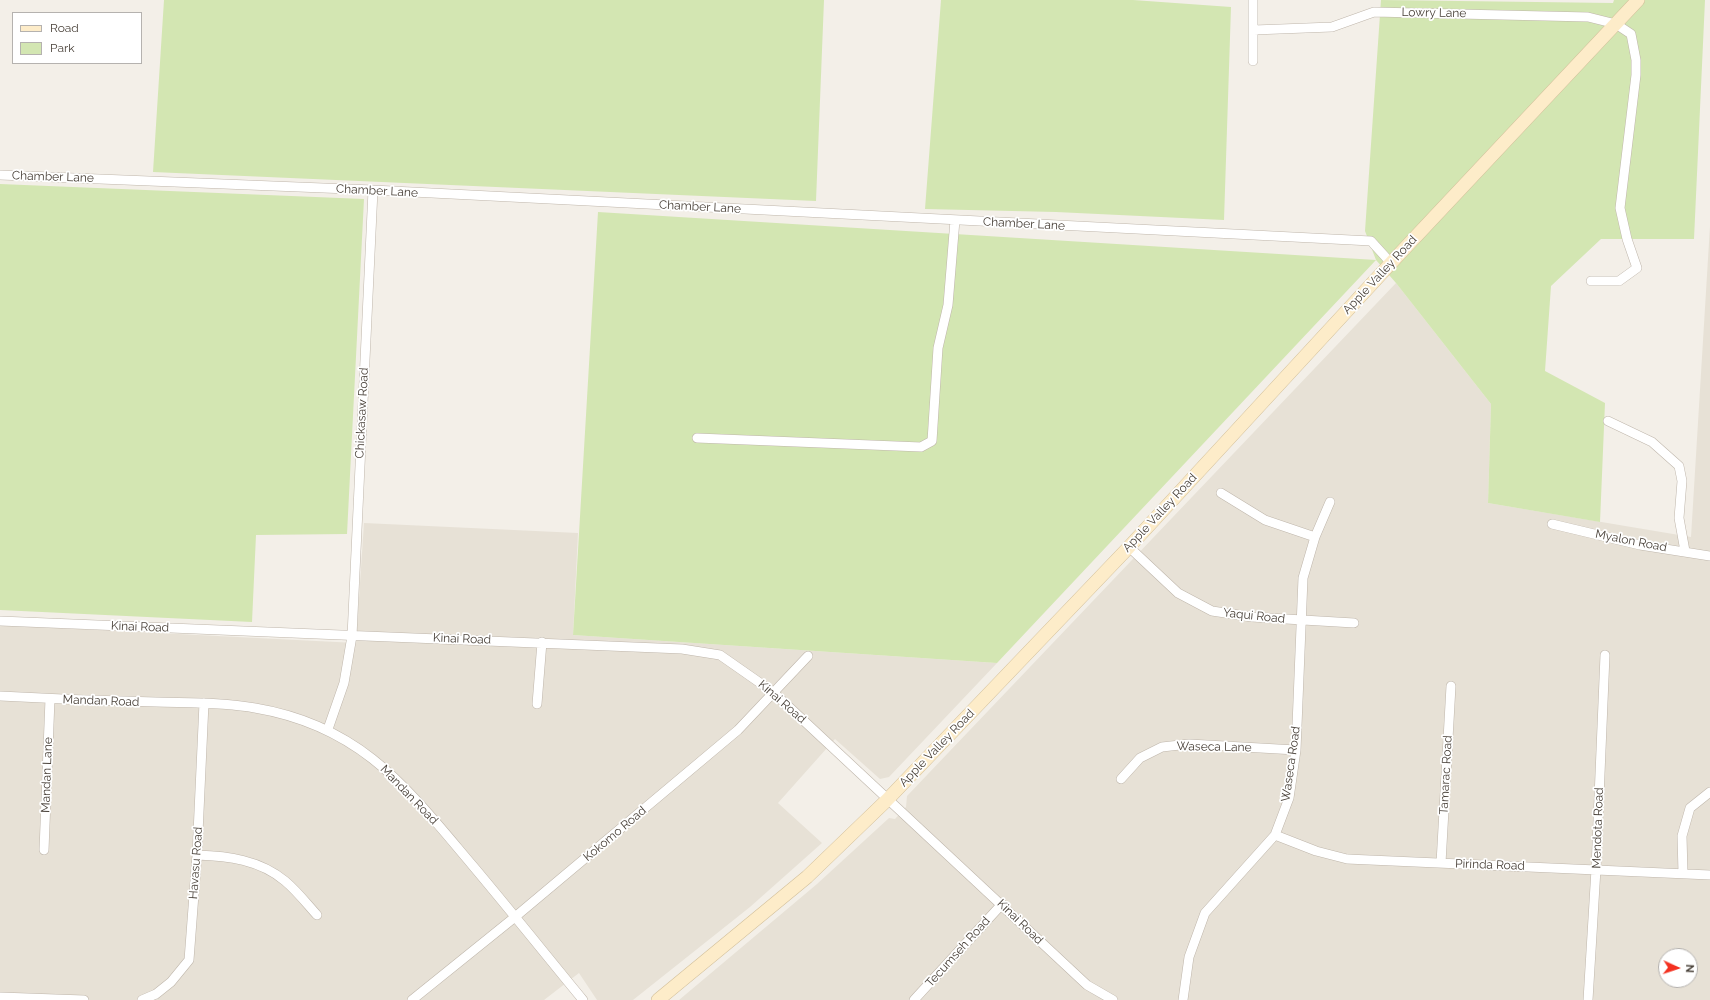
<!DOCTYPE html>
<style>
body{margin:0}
#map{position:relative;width:1710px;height:1000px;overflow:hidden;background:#f3efe8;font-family:Raleway,sans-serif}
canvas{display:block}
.legend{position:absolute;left:12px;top:12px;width:130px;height:52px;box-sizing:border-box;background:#fff;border:1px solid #b5b2af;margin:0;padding:5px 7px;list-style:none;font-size:12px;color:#473f37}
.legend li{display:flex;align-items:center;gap:8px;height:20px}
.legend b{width:20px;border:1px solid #b5b2af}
.north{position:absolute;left:1658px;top:948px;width:40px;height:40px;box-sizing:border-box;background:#fff;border:1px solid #b5b2af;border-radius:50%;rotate:93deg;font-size:11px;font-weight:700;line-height:16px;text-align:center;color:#473f37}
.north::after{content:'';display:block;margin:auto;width:14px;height:18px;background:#f3301f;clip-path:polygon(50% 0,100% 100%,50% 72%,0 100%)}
</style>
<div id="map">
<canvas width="1710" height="1000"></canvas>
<ul class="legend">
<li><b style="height:5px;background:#fdecc9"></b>Road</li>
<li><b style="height:11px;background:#d3e6b2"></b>Park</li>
</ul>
<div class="north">N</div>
</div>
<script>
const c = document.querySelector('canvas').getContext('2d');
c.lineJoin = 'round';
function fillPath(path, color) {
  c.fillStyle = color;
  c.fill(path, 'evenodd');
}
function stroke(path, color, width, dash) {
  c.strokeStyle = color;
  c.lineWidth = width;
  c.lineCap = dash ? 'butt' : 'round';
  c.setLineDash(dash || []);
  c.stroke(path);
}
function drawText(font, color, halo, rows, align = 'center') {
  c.font = font + ' Raleway,sans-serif';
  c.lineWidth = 3.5;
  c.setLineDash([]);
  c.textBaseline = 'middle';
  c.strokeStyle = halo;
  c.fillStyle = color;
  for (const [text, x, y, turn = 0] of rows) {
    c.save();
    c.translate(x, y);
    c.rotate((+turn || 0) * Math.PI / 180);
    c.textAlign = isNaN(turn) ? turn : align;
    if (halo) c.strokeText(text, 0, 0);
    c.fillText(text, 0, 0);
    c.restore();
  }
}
const residential = new Path2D(`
 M 1710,226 L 1710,1000 L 679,1000 L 817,884 L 889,818 L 895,819 L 906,807 L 907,796 L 1396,283 L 1491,404 L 1488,503 L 1691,537 ZM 1666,956 L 1690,956 L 1690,980 L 1666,980 Z
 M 364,523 L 578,533 L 573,635 L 997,663 L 889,777 L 880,779 L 835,739 L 778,803 L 822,843 L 750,907 L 633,1000 L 597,1000 L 579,973 L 544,1000 L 0,1000 L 0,625 L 356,643 Z`);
const green = new Path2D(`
 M 164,0 L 824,0 L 816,201 L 153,172 Z
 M 941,0 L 1133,0 L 1231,7 L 1224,220 L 1056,212 L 925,209 Z
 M 1381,0 L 1613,3 L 1614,0 L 1705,0 L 1694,239 L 1601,239 L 1551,286 L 1545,371 L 1605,403 L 1600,522 L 1488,503 L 1491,404 L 1396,283 L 1376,260 L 997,663 L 573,635 L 598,212 L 1376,260 L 1365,231 Z
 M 0,184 L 364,199 L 347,534 L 256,535 L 252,622 L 0,610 Z`);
const street = new Path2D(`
 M 1253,0 L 1253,61
 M 1254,30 L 1332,27 L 1374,12 L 1588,17 L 1616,24 L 1631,34 L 1636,60 L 1636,75 L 1620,208 L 1627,239 L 1637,268 L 1619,281 L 1591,281
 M 0,175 L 373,190 L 1371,241 L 1391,263
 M 1608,421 L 1652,442 L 1679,466 L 1682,481 L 1679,518 L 1685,551
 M 697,438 L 921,447 L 932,441 L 938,348 L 948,305 L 955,220
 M 1221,493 L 1265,520 L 1315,537
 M 1552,524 L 1640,545 L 1710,556
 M 1129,547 L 1178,593 L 1212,611 L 1252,617 L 1354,623
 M 0,621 L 682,649 L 720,655 L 773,692 L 1087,985 L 1113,1000
 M 0,696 C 52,699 104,701 156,702 C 188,703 223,702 255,708 C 362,726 407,788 473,866 C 510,910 546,955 583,1000
 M 537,704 L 542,642
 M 328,729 L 344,683 L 352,636 L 373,190
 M 1121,779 L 1140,758 L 1162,747 L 1189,744 L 1296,750
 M 1275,835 L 1316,851 L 1347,859 L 1710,875
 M 44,850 L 50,699
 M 197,855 C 228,856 260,860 285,881 C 297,891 307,904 317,915
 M 1441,863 L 1451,686
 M 1683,873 L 1682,836 L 1690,808 L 1710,792
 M 0,997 L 84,1000
 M 142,1000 L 156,994 L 171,982 L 189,960 L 197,855 L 204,703
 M 412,1000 L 515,917 L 738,730 L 808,656
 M 914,1000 L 1002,904
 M 1183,1000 L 1189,957 L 1205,913 L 1275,835 L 1289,798 L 1296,750 L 1303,578 L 1315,537 L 1330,502
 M 1588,1000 L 1596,869 L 1605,655`);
const secondary = new Path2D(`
 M 658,1000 L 807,877 L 887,800 L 1129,547 L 1391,263 L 1638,0`);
const streetNames = [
 ["Lowry Lane",1434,13,1],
 ["Chamber Lane",53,177,2],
 ["Chamber Lane",377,191,3],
 ["Chamber Lane",700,207,3],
 ["Chamber Lane",1024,224,3],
 ["Apple Valley Road",1380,275,-47],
 ["Chickasaw Road",362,413,-87],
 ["Apple Valley Road",1160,513,-47],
 ["Myalon Road",1631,541,11],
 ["Yaqui Road",1254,616,6],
 ["Kinai Road",140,627,2],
 ["Kinai Road",462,639,2],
 ["Mandan Road",101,701,2],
 ["Kinai Road",782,702,41],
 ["Waseca Lane",1214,747,1],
 ["Apple Valley Road",937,748,-46],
 ["Waseca Road",1291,764,-82],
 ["Mandan Lane",47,775,-88],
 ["Tamarac Road",1446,775,-87],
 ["Mandan Road",409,795,46],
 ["Mendota Road",1598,828,-88],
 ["Kokomo Road",615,834,-40],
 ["Havasu Road",196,863,-86],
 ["Pirinda Road",1490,865,2],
 ["Kinai Road",1020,922,44],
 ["Tecumseh Road",958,952,-48]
];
fillPath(residential, '#e7e1d6');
fillPath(green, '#d3e6b2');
stroke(street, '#bfb6ab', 10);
stroke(secondary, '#d2bf99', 14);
stroke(street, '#fff', 9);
stroke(secondary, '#fdecc9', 13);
drawText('12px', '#473f37', '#fff', streetNames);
</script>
